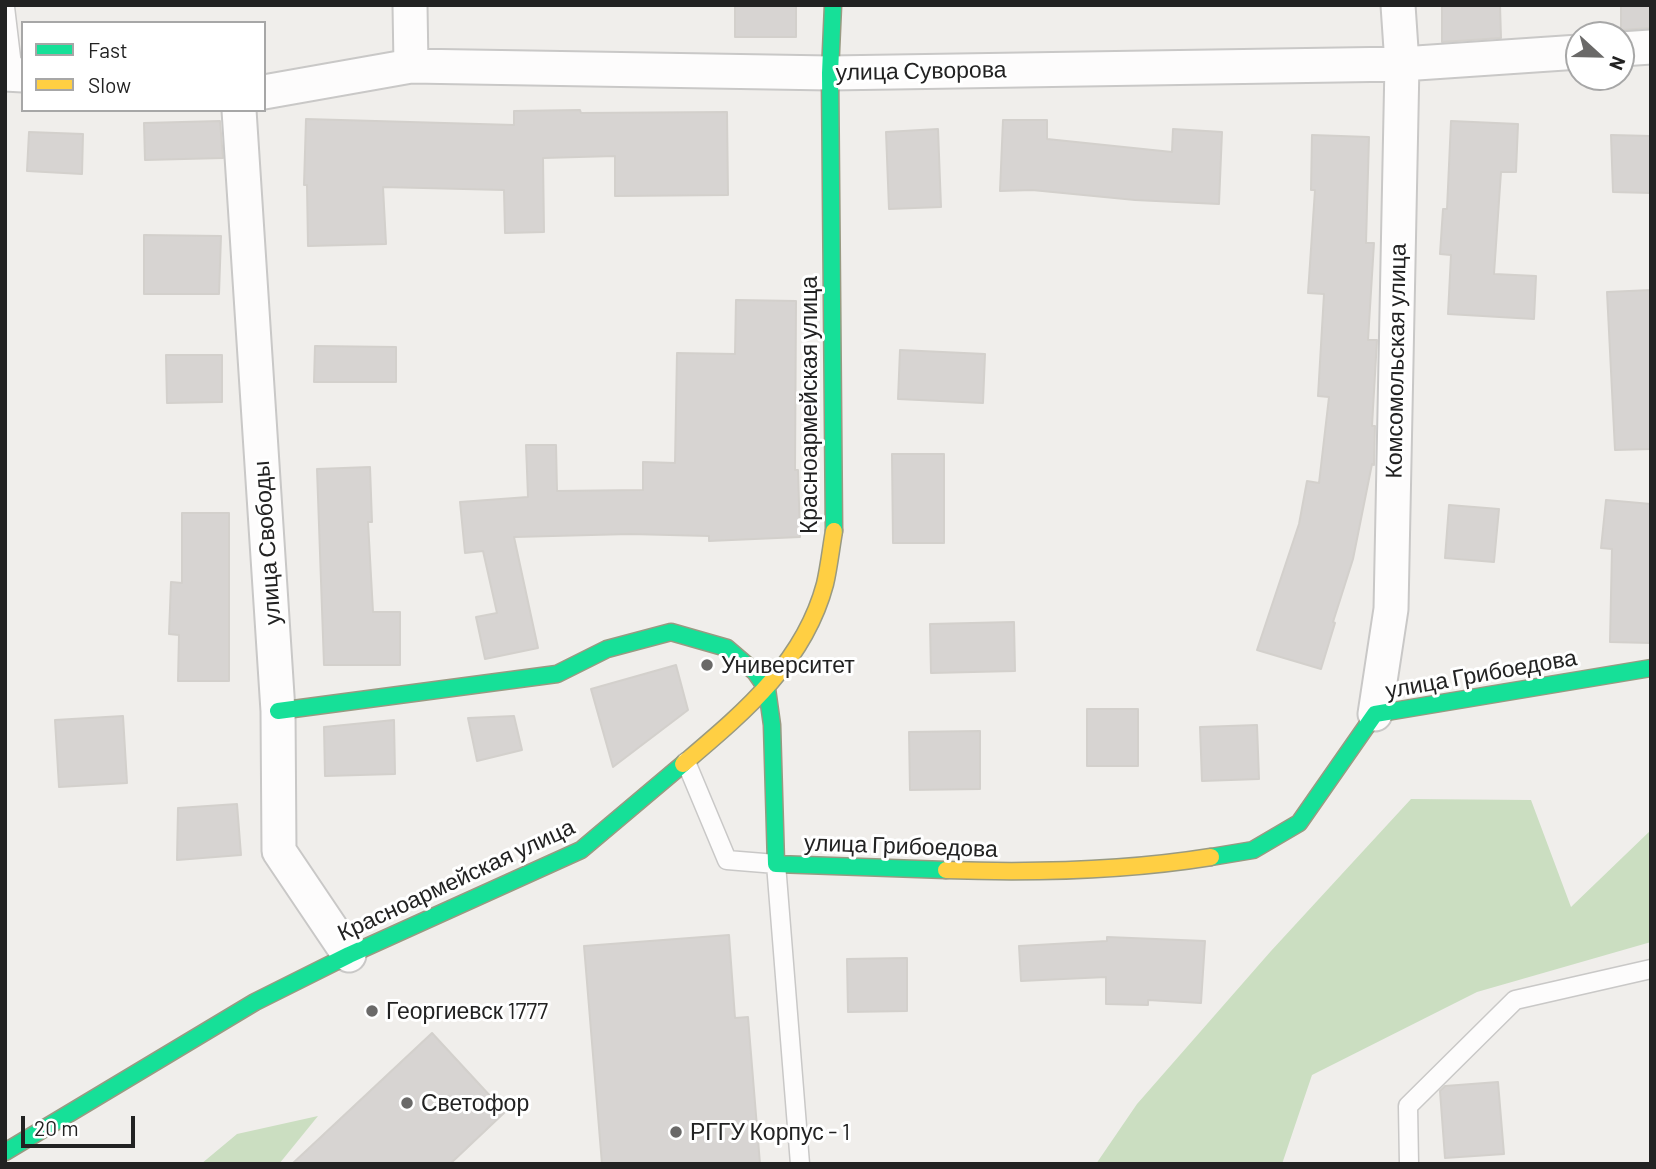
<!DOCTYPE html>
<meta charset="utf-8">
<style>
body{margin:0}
#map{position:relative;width:1656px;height:1169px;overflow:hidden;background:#f0eeeb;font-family:Barlow,sans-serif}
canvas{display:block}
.frame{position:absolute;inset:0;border:7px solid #222;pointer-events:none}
.legend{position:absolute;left:21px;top:21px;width:245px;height:91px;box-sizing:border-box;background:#fff;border:2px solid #a7a7a7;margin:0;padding:9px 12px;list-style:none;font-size:21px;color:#222}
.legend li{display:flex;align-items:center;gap:14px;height:35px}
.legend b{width:35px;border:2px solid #a7a7a7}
.north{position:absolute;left:1565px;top:21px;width:70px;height:70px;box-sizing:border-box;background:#fff;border:2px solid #a7a7a7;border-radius:50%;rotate:112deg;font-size:19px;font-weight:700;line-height:28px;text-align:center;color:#222}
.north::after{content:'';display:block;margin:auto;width:24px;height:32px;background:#6a6968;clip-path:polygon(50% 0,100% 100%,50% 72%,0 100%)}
.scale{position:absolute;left:21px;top:1116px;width:114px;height:32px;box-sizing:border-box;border:4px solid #222;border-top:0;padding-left:9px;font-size:21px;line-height:24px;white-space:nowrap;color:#222;-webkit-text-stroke:5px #fff;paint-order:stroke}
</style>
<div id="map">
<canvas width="1656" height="1169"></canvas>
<div class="frame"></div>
<ul class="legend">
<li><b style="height:9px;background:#16e098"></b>Fast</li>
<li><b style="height:9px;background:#ffcf43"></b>Slow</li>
</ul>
<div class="north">N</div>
<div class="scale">20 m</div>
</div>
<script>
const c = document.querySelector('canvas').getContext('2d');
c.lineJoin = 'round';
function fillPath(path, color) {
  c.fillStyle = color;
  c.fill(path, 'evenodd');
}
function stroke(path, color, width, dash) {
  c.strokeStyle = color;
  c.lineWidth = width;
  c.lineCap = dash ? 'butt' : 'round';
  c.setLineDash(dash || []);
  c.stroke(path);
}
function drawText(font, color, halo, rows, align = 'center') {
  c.font = font + ' Barlow,sans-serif';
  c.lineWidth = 6;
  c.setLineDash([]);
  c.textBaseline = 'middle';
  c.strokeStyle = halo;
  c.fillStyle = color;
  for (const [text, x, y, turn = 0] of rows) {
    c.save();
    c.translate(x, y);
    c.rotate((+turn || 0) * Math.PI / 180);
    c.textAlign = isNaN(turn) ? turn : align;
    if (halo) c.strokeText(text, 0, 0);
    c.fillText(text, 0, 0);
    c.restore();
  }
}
const forest = new Path2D(`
 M 1411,799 L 1531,800 L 1571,907 L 1651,830 L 1651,942 L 1477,992 L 1312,1075 L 1282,1164 L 1096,1164 L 1137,1104 L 1271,951 Z
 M 318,1116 L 279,1164 L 201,1164 L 237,1134 Z`);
const building = new Path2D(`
 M 735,5 L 796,5 L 796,37 L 735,37 Z
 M 1442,5 L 1500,5 L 1501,38 L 1442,42 Z
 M 1621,5 L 1651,5 L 1651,28 L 1621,30 Z
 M 580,110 L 581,113 L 727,112 L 728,195 L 615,196 L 615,156 L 543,158 L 544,232 L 505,233 L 504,190 L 383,187 L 386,244 L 308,246 L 307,185 L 304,185 L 306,119 L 514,125 L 514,111 Z
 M 1003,120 L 1047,120 L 1047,139 L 1172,152 L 1173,129 L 1222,132 L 1219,204 L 1135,200 L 1032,190 L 1000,191 Z
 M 220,121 L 223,158 L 145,160 L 144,123 Z
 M 1451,121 L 1518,124 L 1516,172 L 1501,172 L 1494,274 L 1536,276 L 1534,319 L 1448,314 L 1451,255 L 1440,254 L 1443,209 L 1447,209 Z
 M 938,129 L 941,207 L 889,209 L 886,132 Z
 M 29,132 L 83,134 L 82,174 L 27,171 Z
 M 1312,135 L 1369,137 L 1366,243 L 1374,243 L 1368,340 L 1377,340 L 1372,426 L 1375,426 L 1374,465 L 1372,464 L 1353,559 L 1333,622 L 1335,623 L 1321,669 L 1257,650 L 1299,524 L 1307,481 L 1319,483 L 1329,397 L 1318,396 L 1324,294 L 1308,293 L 1315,190 L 1311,190 Z
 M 1611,135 L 1651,136 L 1651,193 L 1613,192 Z
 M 144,235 L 221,236 L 219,294 L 144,294 Z
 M 1651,290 L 1651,449 L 1615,450 L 1607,292 Z
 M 736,300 L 796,301 L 795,470 L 798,470 L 800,537 L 709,541 L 709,536 L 630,534 L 514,537 L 538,648 L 485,659 L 476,617 L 497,613 L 483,551 L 465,553 L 460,502 L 528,497 L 526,445 L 556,445 L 557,491 L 643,490 L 643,462 L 675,463 L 677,353 L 735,354 Z
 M 315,346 L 396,347 L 396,382 L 314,382 Z
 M 900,350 L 985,354 L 983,403 L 898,399 Z
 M 166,355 L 222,355 L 222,402 L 167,403 Z
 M 892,454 L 944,454 L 944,543 L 893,543 Z
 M 370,467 L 372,522 L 368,522 L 373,612 L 400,612 L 400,665 L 324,665 L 317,469 Z
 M 1606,500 L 1651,504 L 1651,643 L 1610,642 L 1612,549 L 1601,548 Z
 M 1449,505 L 1499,509 L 1494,562 L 1445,558 Z
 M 182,513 L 229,513 L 229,681 L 178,681 L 179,635 L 169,634 L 171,582 L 182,583 Z
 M 1014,622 L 1015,671 L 931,673 L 930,624 Z
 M 676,665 L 688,710 L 613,767 L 591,689 Z
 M 1087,709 L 1138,709 L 1138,766 L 1087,766 Z
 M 123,716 L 127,783 L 59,787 L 55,720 Z
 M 514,716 L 522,750 L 477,761 L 468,718 Z
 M 394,720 L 395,774 L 325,776 L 324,727 Z
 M 1257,725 L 1259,779 L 1202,781 L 1200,727 Z
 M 980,731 L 980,789 L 910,790 L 909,732 Z
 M 237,804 L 241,855 L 177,860 L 178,808 Z
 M 729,935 L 735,1018 L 748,1017 L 760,1164 L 602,1164 L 584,946 Z
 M 1107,937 L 1205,941 L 1201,1003 L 1148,1000 L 1148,1005 L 1106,1004 L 1106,977 L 1021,981 L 1019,946 L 1107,941 Z
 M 907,958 L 907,1011 L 848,1012 L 847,959 Z
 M 432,1033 L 505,1112 L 450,1164 L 292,1164 Z
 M 1498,1082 L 1504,1154 L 1445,1158 L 1440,1091 L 1445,1086 Z`);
const lane = new Path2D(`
 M 5,7 L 13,74
 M 686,762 L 727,860 L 776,864 L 800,1164
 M 1409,1164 L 1408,1106 L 1515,1000 L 1651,969`);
const street = new Path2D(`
 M 410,5 L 411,66
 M 1621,49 L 1651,47
 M 5,74 L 23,75
 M 264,92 L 411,66 L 830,73 L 1402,64 L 1579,52
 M 239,110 L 278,711 L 279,851 L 349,955
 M 1375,714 L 1391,609 L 1402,64 L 1398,5`);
const fast = new Path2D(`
 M 833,5 L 830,73 L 834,531
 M 278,711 L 557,674 L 607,649 L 671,632 L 727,648 L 755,672 L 767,689 L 772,725 L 776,864 L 946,870
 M 1211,857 L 1253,850 L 1299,823 L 1375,714 L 1651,668
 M 5,1152 L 255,1002 L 349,955 L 581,850 L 683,764`);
const slow = new Path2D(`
 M 683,764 C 743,713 804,663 825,584 C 829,567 831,548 834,531
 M 946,870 C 1034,873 1124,871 1211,857`);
const markers = [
 [707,665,7,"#6a6968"],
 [372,1011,7,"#6a6968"],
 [407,1103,7,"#6a6968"],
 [676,1132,7,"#6a6968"]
];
const streetNames = [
 ["улица Суворова",921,71,-1],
 ["Комсомольская улица",1396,361,-89],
 ["Красноармейская улица",809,405,-90],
 ["улица Свободы",267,543,-94],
 ["улица Грибоедова",1481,674,-10],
 ["улица Грибоедова",901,846,2],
 ["Красноармейская улица",456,880,-25]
];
const poiNames = [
 ["Университет",721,665],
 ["Георгиевск 1777",386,1011],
 ["Светофор",421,1103],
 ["РГГУ Корпус - 1",690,1132]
];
fillPath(forest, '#cbdec1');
fillPath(building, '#d7d4d2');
stroke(building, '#d3d0cc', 2);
stroke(lane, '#c9c8c7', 21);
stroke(street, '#c9c8c7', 37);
stroke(fast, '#999a82', 19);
stroke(slow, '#999a82', 19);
stroke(lane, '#fdfcfc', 18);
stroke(street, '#fdfcfc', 33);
stroke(fast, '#16e098', 16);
stroke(slow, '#ffcf43', 16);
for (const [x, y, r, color] of markers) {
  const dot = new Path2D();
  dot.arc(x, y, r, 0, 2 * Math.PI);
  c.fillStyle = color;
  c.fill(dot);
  stroke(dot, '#fff', 2.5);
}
drawText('23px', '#222', '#fff', streetNames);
drawText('23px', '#222', '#fff', poiNames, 'left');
</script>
